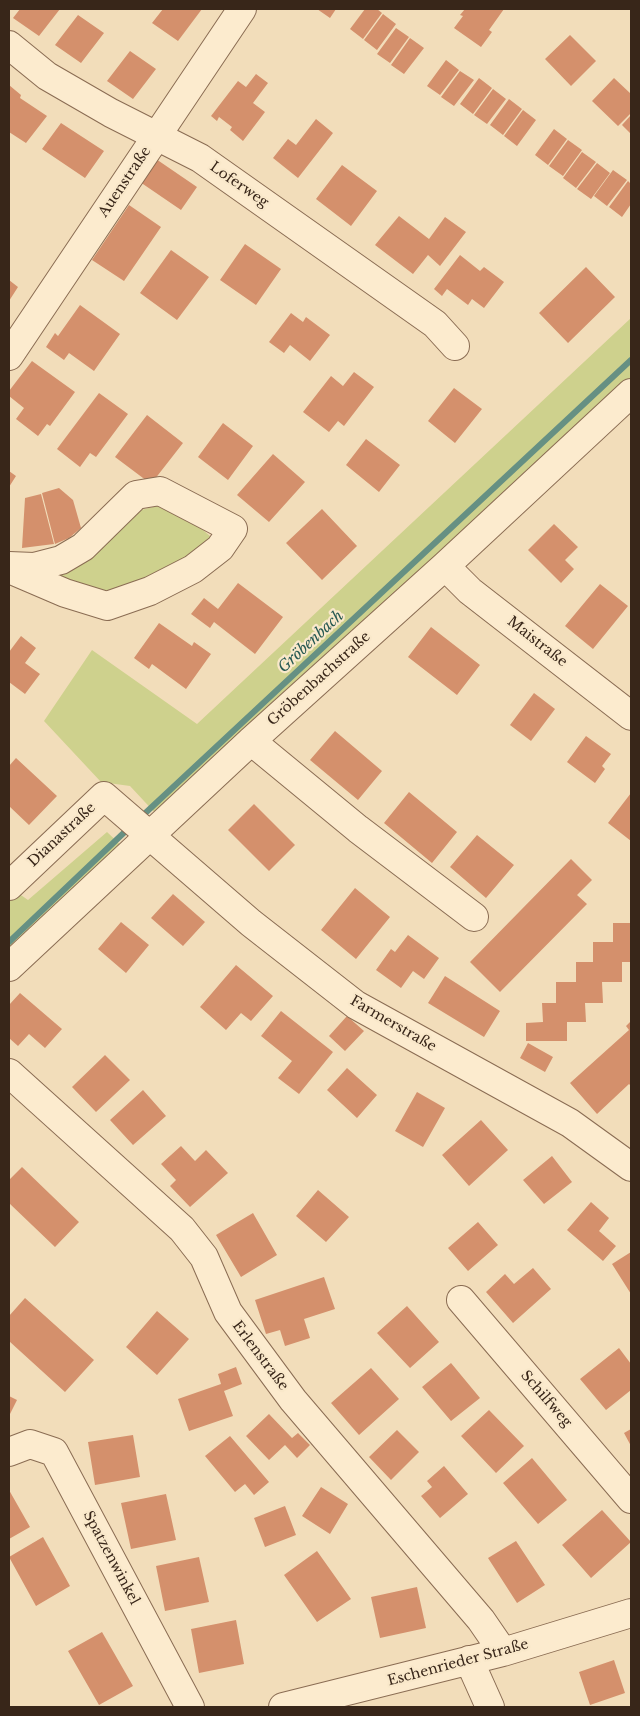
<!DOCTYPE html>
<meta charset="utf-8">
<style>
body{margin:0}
#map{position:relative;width:640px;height:1716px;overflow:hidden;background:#f2ddba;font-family:"Libre Baskerville",serif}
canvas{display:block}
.frame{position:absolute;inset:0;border:10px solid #382619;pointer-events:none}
</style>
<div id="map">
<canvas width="640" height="1716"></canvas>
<div class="frame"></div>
</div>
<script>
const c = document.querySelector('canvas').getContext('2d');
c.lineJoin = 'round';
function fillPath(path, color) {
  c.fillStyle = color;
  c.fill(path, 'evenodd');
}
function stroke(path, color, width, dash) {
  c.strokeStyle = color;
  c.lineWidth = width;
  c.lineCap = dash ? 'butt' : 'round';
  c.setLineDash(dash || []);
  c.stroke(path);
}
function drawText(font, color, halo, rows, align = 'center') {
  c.font = font + ' "Libre Baskerville",serif';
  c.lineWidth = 4.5;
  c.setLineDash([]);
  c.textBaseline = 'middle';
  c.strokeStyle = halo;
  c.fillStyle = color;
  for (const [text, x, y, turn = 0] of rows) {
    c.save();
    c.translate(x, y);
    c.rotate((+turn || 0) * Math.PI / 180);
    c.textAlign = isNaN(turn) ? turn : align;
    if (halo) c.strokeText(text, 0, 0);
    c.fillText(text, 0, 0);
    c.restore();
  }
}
const green = new Path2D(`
 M 631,318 L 631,386 L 158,816 L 130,786 L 101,782 L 44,721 L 92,650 L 197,724 Z
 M 157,506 L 195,523 L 211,537 L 212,550 L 167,581 L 108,593 L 54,576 L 141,510 Z
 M 107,832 L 125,849 L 9,957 L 9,896 L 15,891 L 28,900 Z`);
const stream = new Path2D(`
 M 140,818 L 631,360
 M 9,942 L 131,826`);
const building = new Path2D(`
 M 20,9 L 60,9 L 39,36 L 13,18 Z
 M 163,9 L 202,9 L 178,41 L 152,23 Z
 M 317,9 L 336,9 L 330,18 Z
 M 365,9 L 377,9 L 382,13 L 363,39 L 350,29 Z
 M 465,9 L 504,9 L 489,30 L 492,32 L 481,47 L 454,28 L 463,16 L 460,15 Z
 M 383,14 L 396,24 L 377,50 L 364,40 Z
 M 78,15 L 104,33 L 81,63 L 55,45 Z
 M 396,28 L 409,37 L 390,63 L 377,54 Z
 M 570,35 L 596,61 L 571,86 L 545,59 Z
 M 410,38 L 424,48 L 404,74 L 391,65 Z
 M 130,51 L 156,69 L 133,99 L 107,81 Z
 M 446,60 L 459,70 L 440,95 L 427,86 Z
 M 460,71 L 474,80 L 454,106 L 441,97 Z
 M 256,74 L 268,83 L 253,103 L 265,112 L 243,141 L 230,130 L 232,127 L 219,117 L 217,121 L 211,116 L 238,81 L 246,87 Z
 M 479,78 L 492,88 L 473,114 L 460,104 Z
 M 614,78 L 631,94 L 631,113 L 618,126 L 592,101 Z
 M 9,85 L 21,95 L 20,98 L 47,116 L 26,143 L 9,132 Z
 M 493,89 L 506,99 L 487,124 L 474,115 Z
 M 509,99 L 522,109 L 503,135 L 490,125 Z
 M 523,110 L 536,120 L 517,146 L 504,136 Z
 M 631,115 L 631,134 L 622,125 Z
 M 316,119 L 333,133 L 298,178 L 273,158 L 288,139 L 296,145 Z
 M 61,123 L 104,151 L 85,178 L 42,149 Z
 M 554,129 L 567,139 L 548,165 L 535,155 Z
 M 568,140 L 582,150 L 563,176 L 549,166 Z
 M 582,152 L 596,162 L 576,188 L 563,178 Z
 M 156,159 L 197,187 L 181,210 L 140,182 Z
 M 597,163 L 610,173 L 591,199 L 577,189 Z
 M 342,165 L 377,191 L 351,226 L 316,199 Z
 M 613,170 L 627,180 L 607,206 L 594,196 Z
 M 628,181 L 631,184 L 631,204 L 622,217 L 609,207 Z
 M 129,205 L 161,227 L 124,281 L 92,260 Z
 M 399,216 L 429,239 L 445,217 L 466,232 L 440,266 L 428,255 L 413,274 L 375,245 Z
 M 245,244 L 281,269 L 256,305 L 220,280 Z
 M 171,250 L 209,277 L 177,320 L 140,293 Z
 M 460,255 L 480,271 L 484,267 L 504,282 L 484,308 L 472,299 L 468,305 L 447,289 L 442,296 L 434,289 Z
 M 586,267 L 615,297 L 568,343 L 539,313 Z
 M 9,280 L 18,287 L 9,301 Z
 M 80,305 L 120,334 L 94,371 L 69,353 L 64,360 L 46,347 L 55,333 L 58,336 Z
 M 291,313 L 303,322 L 306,317 L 330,335 L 310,361 L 290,345 L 284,353 L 269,342 Z
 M 32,361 L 75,392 L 50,426 L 47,424 L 38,436 L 16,419 L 24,408 L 9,396 L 9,391 Z
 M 354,372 L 374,387 L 344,426 L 338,421 L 329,432 L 303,412 L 331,376 L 343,386 Z
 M 454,388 L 482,409 L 455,443 L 428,421 Z
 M 99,393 L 128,414 L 96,457 L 90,453 L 80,467 L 57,449 Z
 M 147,415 L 183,443 L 151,484 L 115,457 Z
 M 223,423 L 253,446 L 228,480 L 198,457 Z
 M 366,439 L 400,465 L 379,492 L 346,465 Z
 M 273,454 L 305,482 L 269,522 L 237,495 Z
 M 9,471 L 16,476 L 9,487 Z
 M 59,488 L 73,500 L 81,528 L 69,538 L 55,544 L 42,493 Z
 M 41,494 L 54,544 L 22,548 L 25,498 Z
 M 322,509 L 357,546 L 322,580 L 286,543 Z
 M 554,524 L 578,547 L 565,560 L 574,569 L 561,583 L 528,550 Z
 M 238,583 L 283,617 L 255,654 L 214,622 L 210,628 L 191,614 L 204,598 L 218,609 Z
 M 600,584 L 628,606 L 593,649 L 565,626 Z
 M 159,623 L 192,646 L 194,642 L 211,654 L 186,689 L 152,664 L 149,669 L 134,658 Z
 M 431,627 L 480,665 L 457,695 L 408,657 Z
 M 21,636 L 36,648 L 25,663 L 40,674 L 25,694 L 9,682 L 9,652 Z
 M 534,693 L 555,709 L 531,741 L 510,725 Z
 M 335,731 L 382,771 L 358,800 L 310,760 Z
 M 586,736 L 611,754 L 602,766 L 605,769 L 595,783 L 567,762 Z
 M 16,758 L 57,796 L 29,825 L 9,806 L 9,766 Z
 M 409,792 L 457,832 L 432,863 L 384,823 Z
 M 631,793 L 631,841 L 608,823 Z
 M 254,804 L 295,845 L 269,871 L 228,830 Z
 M 477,835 L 514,865 L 486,898 L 450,867 Z
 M 571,859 L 592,880 L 577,895 L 587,904 L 500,992 L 470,962 Z
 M 355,888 L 390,917 L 356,959 L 321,930 Z
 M 173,894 L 205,922 L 183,946 L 151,918 Z
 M 121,922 L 149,945 L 126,973 L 98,949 Z
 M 613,923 L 631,923 L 631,962 L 622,962 L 622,982 L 602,982 L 603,1003 L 585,1003 L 586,1022 L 567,1022 L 567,1041 L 526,1041 L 526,1023 L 543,1022 L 542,1003 L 556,1003 L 556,982 L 576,982 L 576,962 L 593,962 L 593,942 L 613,942 Z
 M 408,935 L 439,958 L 424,979 L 413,971 L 401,988 L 376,970 L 391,949 L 395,952 Z
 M 236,965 L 273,996 L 251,1021 L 241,1013 L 226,1030 L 200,1007 Z
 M 445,976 L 500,1011 L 484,1037 L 428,1003 Z
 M 20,993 L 62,1029 L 45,1048 L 29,1034 L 18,1046 L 9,1038 L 9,1005 Z
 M 281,1011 L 333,1052 L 299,1094 L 278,1078 L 292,1061 L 261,1036 Z
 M 347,1016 L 364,1031 L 345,1051 L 329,1036 Z
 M 631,1021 L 631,1086 L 629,1084 L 597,1114 L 570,1083 L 629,1030 L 626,1026 Z
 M 528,1043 L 553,1057 L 545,1072 L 520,1058 Z
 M 105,1055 L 130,1080 L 96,1112 L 72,1087 Z
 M 347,1068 L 377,1095 L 357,1118 L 327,1090 Z
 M 143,1090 L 166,1116 L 133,1145 L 110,1120 Z
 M 417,1092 L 445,1108 L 423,1147 L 395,1131 Z
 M 481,1120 L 508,1150 L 469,1186 L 442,1155 Z
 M 181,1146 L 195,1161 L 206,1150 L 228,1173 L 190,1207 L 170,1186 L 176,1180 L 161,1164 Z
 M 552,1156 L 572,1182 L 544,1204 L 523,1180 Z
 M 22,1167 L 79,1222 L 55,1247 L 9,1203 L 9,1180 Z
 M 318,1190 L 349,1217 L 326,1242 L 296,1216 Z
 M 591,1202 L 609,1218 L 599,1231 L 616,1246 L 603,1261 L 567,1230 Z
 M 253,1213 L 277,1255 L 241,1277 L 216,1235 Z
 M 478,1222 L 498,1245 L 468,1271 L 448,1248 Z
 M 631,1252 L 631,1294 L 612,1264 Z
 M 533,1268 L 551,1289 L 513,1323 L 486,1292 L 505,1274 L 514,1284 Z
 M 324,1277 L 335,1309 L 304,1319 L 310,1338 L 285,1346 L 280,1330 L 266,1334 L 255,1300 Z
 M 25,1298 L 94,1360 L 65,1392 L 9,1341 L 9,1316 Z
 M 407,1306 L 439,1342 L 410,1368 L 377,1333 Z
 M 157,1311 L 189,1339 L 157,1375 L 126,1347 Z
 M 619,1348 L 631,1364 L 631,1390 L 606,1410 L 580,1379 Z
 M 451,1363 L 480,1398 L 451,1421 L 422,1387 Z
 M 236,1367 L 242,1384 L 224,1391 L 233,1416 L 189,1431 L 178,1399 L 221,1384 L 218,1374 Z
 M 371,1368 L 399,1399 L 359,1435 L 331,1403 Z
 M 9,1396 L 17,1400 L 9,1416 Z
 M 489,1410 L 524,1446 L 496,1473 L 461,1436 Z
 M 269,1414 L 292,1438 L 298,1433 L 310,1445 L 297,1458 L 285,1445 L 269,1460 L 246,1436 Z
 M 631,1429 L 631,1446 L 624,1433 Z
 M 397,1430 L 419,1452 L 391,1480 L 369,1457 Z
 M 133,1435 L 140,1477 L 95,1485 L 88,1442 Z
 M 230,1436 L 269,1482 L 254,1495 L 245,1484 L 235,1492 L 205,1456 Z
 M 532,1458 L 567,1500 L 538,1524 L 503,1483 Z
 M 444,1466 L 468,1494 L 440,1518 L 421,1496 L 432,1487 L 427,1481 Z
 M 321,1487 L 348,1504 L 330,1534 L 302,1516 Z
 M 9,1490 L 30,1527 L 9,1539 Z
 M 166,1494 L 176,1540 L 131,1549 L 121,1503 Z
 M 285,1506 L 296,1535 L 265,1547 L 254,1518 Z
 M 602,1510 L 631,1542 L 591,1578 L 562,1545 Z
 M 43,1537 L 70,1586 L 36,1606 L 9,1557 Z
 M 516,1541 L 545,1585 L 517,1603 L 488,1558 Z
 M 317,1551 L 351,1599 L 317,1622 L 284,1575 Z
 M 199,1557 L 209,1602 L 165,1611 L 156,1566 Z
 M 417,1587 L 426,1628 L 380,1638 L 371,1597 Z
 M 236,1620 L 244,1664 L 199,1673 L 191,1629 Z
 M 102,1632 L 133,1686 L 99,1705 L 68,1651 Z
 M 614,1660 L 625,1693 L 590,1705 L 579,1672 Z`);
const minor = new Path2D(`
 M 9,45 L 47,76 L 111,113 L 200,158 L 435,324 L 455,346
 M 9,356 L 242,9
 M 9,566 L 34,567 L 61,560 L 83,547 L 136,495 L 160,491 L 233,529 L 220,548 L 193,569 L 150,591 L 107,606 L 65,593 L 9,569
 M 445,566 L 470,591 L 631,716
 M 251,741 L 358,829 L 474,917
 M 9,886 L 104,796 L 251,923 L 356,1005 L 570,1123 L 631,1167
 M 9,967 L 251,741 L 445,566 L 631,393
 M 9,1073 L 182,1229 L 204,1257 L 228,1312 L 293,1400 L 481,1620 L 503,1652
 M 461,1300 L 631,1499
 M 9,1452 L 30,1444 L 54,1452 L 190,1707
 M 469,1660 L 490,1707
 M 283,1707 L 503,1652 L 631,1613`);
const streetNames = [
 ["Auenstraße",125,182,-56],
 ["Loferweg",239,185,35],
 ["Maistraße",537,642,38],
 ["Gröbenbachstraße",319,679,-42],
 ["Dianastraße",62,835,-43],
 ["Farmerstraße",393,1024,30],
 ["Erlenstraße",260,1356,53],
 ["Schilfweg",546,1399,49],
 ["Spatzenwinkel",111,1558,62],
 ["Eschenrieder Straße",458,1663,-15]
];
const waterNames = [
 ["Gröbenbach",311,642,-43]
];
fillPath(green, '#ced18d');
stroke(stream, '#669083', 6);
fillPath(building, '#d4906c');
stroke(minor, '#8a6c53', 30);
stroke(minor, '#fcebce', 28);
drawText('14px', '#382619', '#f9e8ca', streetNames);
drawText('italic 15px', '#275952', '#f9e8ca', waterNames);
</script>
